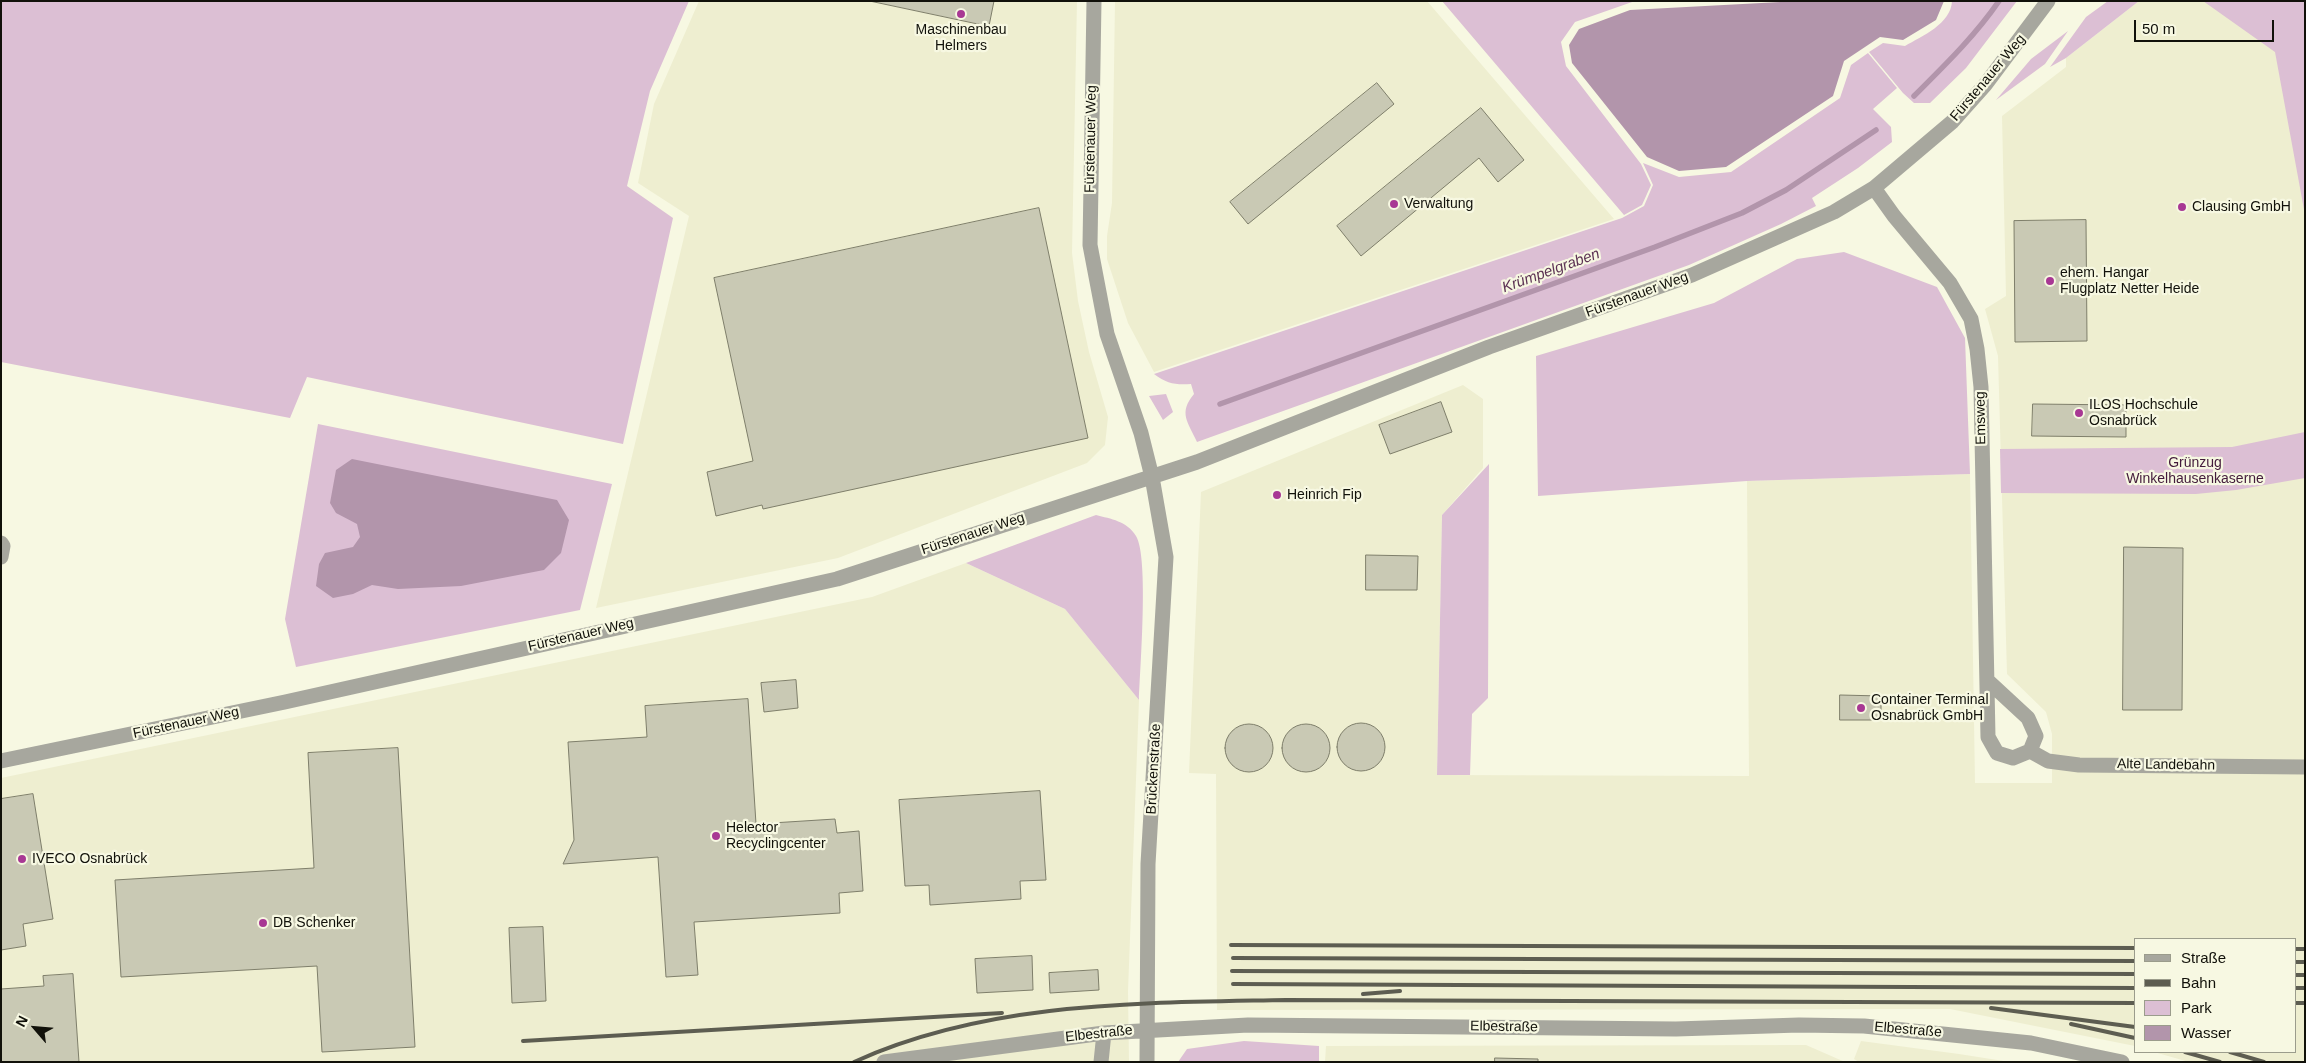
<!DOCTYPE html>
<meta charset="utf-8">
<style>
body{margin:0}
#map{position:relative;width:2306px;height:1063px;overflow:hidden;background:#f7f8e2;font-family:Arial,sans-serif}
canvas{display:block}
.frame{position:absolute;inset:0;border:2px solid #11110a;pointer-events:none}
.legend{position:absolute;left:2134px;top:938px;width:162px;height:115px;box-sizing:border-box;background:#f7f8e2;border:1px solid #9b9c8c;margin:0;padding:6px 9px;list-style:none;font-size:15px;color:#11110a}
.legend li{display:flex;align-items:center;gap:10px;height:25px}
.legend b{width:25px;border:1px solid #9b9c8c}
.north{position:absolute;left:10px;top:1003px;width:50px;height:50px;-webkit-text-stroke:4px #f7f8e2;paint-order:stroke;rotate:297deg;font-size:14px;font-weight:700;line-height:20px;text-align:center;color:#11110a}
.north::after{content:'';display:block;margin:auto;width:18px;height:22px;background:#11110a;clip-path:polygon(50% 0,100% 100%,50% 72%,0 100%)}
.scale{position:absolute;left:2134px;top:20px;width:140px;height:22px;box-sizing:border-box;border:2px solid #11110a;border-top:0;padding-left:6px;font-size:15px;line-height:18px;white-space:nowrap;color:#11110a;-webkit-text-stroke:4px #f7f8e2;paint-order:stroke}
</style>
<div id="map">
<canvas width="2306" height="1063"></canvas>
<div class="frame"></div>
<ul class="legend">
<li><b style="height:6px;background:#a7a79e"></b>Straße</li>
<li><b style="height:6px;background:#5d5d51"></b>Bahn</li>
<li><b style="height:14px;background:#dcbfd4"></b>Park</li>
<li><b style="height:14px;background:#b295ab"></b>Wasser</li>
</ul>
<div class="north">N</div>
<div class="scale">50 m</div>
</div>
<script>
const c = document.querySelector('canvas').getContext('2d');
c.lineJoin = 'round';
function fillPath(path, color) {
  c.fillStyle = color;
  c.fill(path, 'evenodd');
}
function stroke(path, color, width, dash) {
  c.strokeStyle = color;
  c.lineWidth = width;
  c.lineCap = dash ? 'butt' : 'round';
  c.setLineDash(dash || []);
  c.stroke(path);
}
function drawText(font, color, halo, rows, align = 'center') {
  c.font = font + ' Arial,sans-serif';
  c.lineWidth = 4.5;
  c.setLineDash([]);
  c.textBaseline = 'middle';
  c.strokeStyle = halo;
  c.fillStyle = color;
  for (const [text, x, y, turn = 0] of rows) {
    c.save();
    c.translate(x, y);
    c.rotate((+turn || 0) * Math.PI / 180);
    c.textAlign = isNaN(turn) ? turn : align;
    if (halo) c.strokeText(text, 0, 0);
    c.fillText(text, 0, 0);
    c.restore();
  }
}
const built = new Path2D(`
 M 699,1 L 1077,1 L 1072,253 L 1078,301 L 1089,352 L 1108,417 L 1105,445 L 1087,463 L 838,558 L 596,608 L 689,216 L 638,183 L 654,104 Z
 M 1115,1 L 1427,1 L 1614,219 L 1154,372 L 1128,323 L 1107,259 L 1107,236 L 1112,203 Z
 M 2139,1 L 2305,1 L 2305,1062 L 2189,1062 L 2154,1052 L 2295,1052 L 2295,939 L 2135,939 L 2135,1046 L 1950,1009 L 1217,1010 L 1216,774 L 1189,773 L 1201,492 L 1463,385 L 1483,399 L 1483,468 L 1442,515 L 1437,775 L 1749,776 L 1747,481 L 1970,474 L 1975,783 L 2052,783 L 2052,734 L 2046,712 L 2007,674 L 1998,356 L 1985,309 L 2006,296 L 2002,116 L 2066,67 L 2066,58 Z
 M 966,563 L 1065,609 L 1139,700 L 1128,991 L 1129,1062 L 1,1062 L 1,778 L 872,597 Z
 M 1861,1041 L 1959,1054 L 2010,1062 L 1859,1062 L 1854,1059 Z
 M 1806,1045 L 1845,1062 L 1325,1062 L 1326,1046 Z`);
const green = new Path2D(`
 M 1,1 L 689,1 L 650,91 L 627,186 L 673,218 L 623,444 L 307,377 L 290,418 L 1,362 Z
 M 1442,1 L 1635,1 L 1575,22 L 1561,42 L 1566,66 L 1641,164 L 1651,185 L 1642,205 L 1624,215 Z
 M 1952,1 L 2017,1 L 1966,68 L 1930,103 L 1914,103 L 1903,93 L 1869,52 L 1883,43 L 1905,46 C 1922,36 1951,24 1952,1 Z
 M 2108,1 L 2139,1 L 2066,58 L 2050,67 L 2086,17 Z
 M 2203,1 L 2305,1 L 2305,215 L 2275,52 Z
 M 2068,31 L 2045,64 L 1996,100 L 2031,59 Z
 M 1868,53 L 1897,88 L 1873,109 L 1891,127 L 1892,142 L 1858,168 L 1812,198 L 1816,206 L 1781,224 L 1689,265 L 1197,442 C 1188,422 1178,413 1194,394 L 1191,384 C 1176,385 1167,384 1154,374 L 1622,218 L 1644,206 L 1653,185 L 1643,163 L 1679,177 L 1731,172 L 1840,98 L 1851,65 Z
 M 1844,252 L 1937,287 L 1965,338 L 1970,474 L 1747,481 L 1538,496 L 1536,356 L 1714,303 L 1797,259 Z
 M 1166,394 L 1173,412 L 1163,420 L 1149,396 Z
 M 318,424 L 612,484 L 580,610 L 296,667 L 285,619 Z
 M 2305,432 L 2305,478 L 2236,490 L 2196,494 L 2001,493 L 2000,449 L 2232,447 Z
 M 1489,464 L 1488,698 L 1472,714 L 1470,775 L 1437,775 L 1442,515 Z
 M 1096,515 C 1111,519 1127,521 1136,536 C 1149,557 1140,669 1139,700 L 1065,609 L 966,563 Z
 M 1244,1041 L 1319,1046 L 1319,1062 L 1178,1062 L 1187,1049 Z`);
const water = new Path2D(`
 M 1799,1 L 1944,1 L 1936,20 L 1903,40 L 1880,37 L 1844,61 L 1833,96 L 1726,167 L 1679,171 L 1647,157 L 1572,63 L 1569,45 L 1579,29 L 1630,10 Z
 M 352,459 L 557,500 L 569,520 L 561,553 L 544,570 L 461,586 L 398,589 L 372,585 L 353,594 L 333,598 L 316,586 L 319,564 L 325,553 L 353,547 L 360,537 L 357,524 L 336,513 L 330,503 L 336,470 Z`);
const stream = new Path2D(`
 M 1914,96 C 1944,66 1975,36 1999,1
 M 1220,404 L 1655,247 L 1742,213 L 1786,190 L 1876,130`);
const building = new Path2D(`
 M 870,1 L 994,1 L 989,26 Z
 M 1377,83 L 1394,104 L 1248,224 L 1230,202 Z
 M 1481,108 L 1524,160 L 1498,182 L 1479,158 L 1361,256 L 1337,226 Z
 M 1039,208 L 1088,438 L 763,509 L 762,505 L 716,516 L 707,472 L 753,461 L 714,278 Z
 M 2086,220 L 2087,341 L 2015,342 L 2014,221 Z
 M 1441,402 L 1452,432 L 1390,454 L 1379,425 Z
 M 2033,404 L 2126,405 L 2126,437 L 2032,436 Z
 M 2124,547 L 2183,548 L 2182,710 L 2123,710 Z
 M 1366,555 L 1418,556 L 1417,590 L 1366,590 Z
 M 796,680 L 798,708 L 764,712 L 761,683 Z
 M 1840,695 L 1881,696 L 1881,720 L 1840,720 Z
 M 748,699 L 756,824 L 835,819 L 837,833 L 859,831 L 863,891 L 839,893 L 840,913 L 694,922 L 698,975 L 666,977 L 658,857 L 563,864 L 574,840 L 568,742 L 647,737 L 645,706 Z
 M1337 747a24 24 0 1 1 48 0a24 24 0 1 1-48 0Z
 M1282 748a24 24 0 1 1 48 0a24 24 0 1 1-48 0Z
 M1225 748a24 24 0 1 1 48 0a24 24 0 1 1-48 0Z
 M 398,748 L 415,1047 L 322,1052 L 317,966 L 121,977 L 115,880 L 314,868 L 308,753 Z
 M 1040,791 L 1046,880 L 1020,881 L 1021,899 L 930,905 L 929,885 L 905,886 L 899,800 Z
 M 33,794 L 53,919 L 23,924 L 26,946 L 1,950 L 1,799 Z
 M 543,927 L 546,1001 L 512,1003 L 509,928 Z
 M 1032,956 L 1033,990 L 977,993 L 975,959 Z
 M 1098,970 L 1099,990 L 1050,993 L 1049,973 Z
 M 73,974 L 79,1062 L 1,1062 L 1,989 L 44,986 L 43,976 Z
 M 1495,1058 L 1538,1059 L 1538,1062 L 1495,1062 Z`);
const minor = new Path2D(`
 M 1094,1 L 1090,245 L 1107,334 L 1141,433 L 1152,477 L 1166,557 L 1148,864 L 1147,1062
 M 1874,188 L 1894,216 L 1950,283 L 1971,319 L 1977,349 L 1981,387 L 1988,737 L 1997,753 L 2013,758 L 2030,751 L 2036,736 L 2028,718 L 1988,681
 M 1,543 L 3,546 L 1,557
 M 2030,751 L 2048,761 L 2079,765 L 2305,767
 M 1,761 L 285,702 L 837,579 L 1197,462 L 1489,347 L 1692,275 L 1834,212 L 1874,188 L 1952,122 L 1985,85 L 2048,1
 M 884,1062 L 1104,1033 L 1248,1025 L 1676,1029 L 1799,1025 L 1864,1026 L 2031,1043 L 2122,1062
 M 1101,1062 L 1104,1033`);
const rail = new Path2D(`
 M 1231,945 L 2135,948
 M 2295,949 L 2305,949
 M 1233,958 L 2135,961
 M 2295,962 L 2305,962
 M 1232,971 L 2135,974
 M 2295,975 L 2305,975
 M 1233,984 L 2135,988
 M 2295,988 L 2305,988
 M 1363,994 L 1400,991
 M 2295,1003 L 2305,1003
 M 1991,1008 L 2135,1027
 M 2071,1024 L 2135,1038
 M 523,1041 L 1002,1013
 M 2185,1052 L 2220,1062
 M 2230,1052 L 2264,1062
 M 854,1062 C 988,1001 1141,1003 1286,1000 L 2135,1003`);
const markers = [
 [961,14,5,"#a83894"],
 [1394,204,5,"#a83894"],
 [2182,207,5,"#a83894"],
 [2050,281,5,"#a83894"],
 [2079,413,5,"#a83894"],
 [1277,495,5,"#a83894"],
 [1861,708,5,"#a83894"],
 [716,836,5,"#a83894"],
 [22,859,5,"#a83894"],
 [263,923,5,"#a83894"]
];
const poiNames = [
 ["Maschinenbau",961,30,"center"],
 ["Helmers",961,46,"center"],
 ["Verwaltung",1404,204],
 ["Clausing GmbH",2192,207],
 ["ehem. Hangar",2060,273],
 ["Flugplatz Netter Heide",2060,289],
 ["ILOS Hochschule",2089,405],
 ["Osnabrück",2089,421],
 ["Heinrich Fip",1287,495],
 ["Container Terminal",1871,700],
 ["Osnabrück GmbH",1871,716],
 ["Helector",726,828],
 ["Recyclingcenter",726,844],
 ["IVECO Osnabrück",32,859],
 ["DB Schenker",273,923]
];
const streetNames = [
 ["Fürstenauer Weg",1988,78,-50],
 ["Fürstenauer Weg",1091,139,-89],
 ["Fürstenauer Weg",1637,295,-20],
 ["Emsweg",1981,418,-91],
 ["Fürstenauer Weg",973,534,-18],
 ["Fürstenauer Weg",581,635,-13],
 ["Fürstenauer Weg",186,723,-12],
 ["Alte Landebahn",2166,765,1],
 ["Brückenstraße",1154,769,-87],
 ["Elbestraße",1504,1027,1],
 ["Elbestraße",1908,1030,5],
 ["Elbestraße",1099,1034,-6]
];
const parkNames = [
 ["Grünzug",2195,463],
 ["Winkelhausenkaserne",2195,479]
];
const waterNames = [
 ["Krümpelgraben",1551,271,-20]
];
fillPath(built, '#eeeed0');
fillPath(green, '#dcbfd4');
fillPath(water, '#b295ab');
stroke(stream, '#b295ab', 5.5);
fillPath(building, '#c9c9b4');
stroke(building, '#7f7f6b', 1);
stroke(minor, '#a7a79e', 15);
stroke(rail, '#5d5d51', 4);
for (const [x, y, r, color] of markers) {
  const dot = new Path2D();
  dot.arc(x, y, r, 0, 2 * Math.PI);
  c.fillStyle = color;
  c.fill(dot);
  stroke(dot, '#f7f8e2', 2);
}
drawText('14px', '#11110a', '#f7f8e2', poiNames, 'left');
drawText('14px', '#11110a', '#f7f8e2', streetNames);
drawText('14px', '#431b3b', '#f7f8e2', parkNames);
drawText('italic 15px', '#5d3354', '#f7f8e2', waterNames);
</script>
